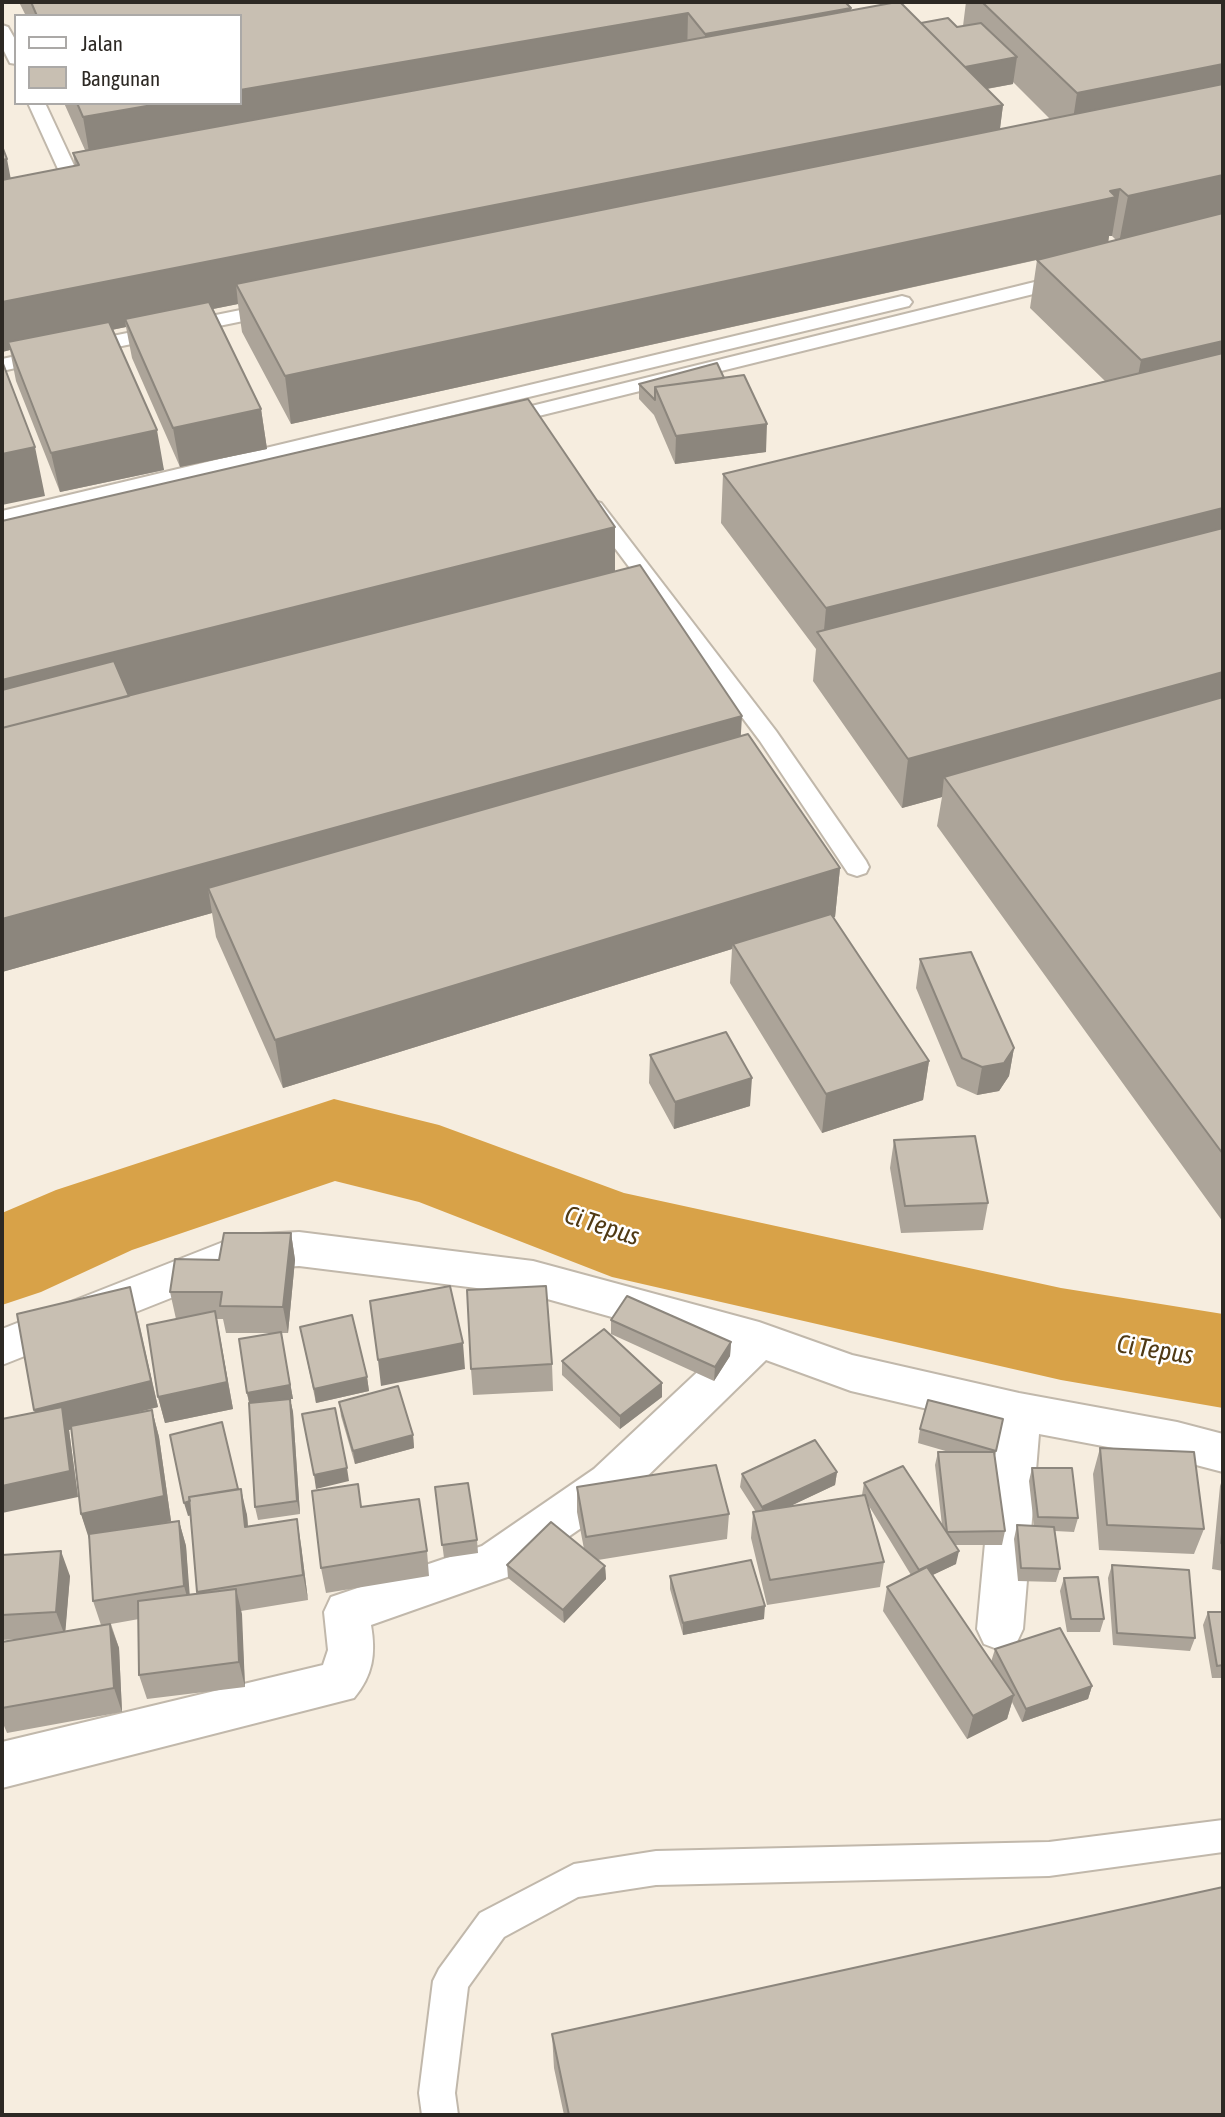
<!DOCTYPE html>
<style>
body{margin:0}
#map{position:relative;width:1225px;height:2117px;overflow:hidden;background:#f6eddf;font-family:"Asap Condensed",sans-serif}
canvas{display:block}
.frame{position:absolute;inset:0;border:4px solid #2d2924;pointer-events:none}
.legend{position:absolute;left:14px;top:14px;width:228px;height:91px;box-sizing:border-box;background:#fff;border:2px solid #aba9a7;margin:0;padding:9px 12px;list-style:none;font-size:21px;color:#2d2924}
.legend li{display:flex;align-items:center;gap:14px;height:35px}
.legend b{width:35px;border:2px solid #aba9a7}
</style>
<div id="map">
<canvas width="1225" height="2117"></canvas>
<div class="frame"></div>
<ul class="legend">
<li><b style="height:9px;background:#fff"></b>Jalan</li>
<li><b style="height:19px;background:#c8bfb2"></b>Bangunan</li>
</ul>
</div>
<script>
const c = document.querySelector('canvas').getContext('2d');
c.lineJoin = 'round';
function fillPath(path, color) {
  c.fillStyle = color;
  c.fill(path, 'evenodd');
}
function stroke(path, color, width, dash) {
  c.strokeStyle = color;
  c.lineWidth = width;
  c.lineCap = dash ? 'butt' : 'round';
  c.setLineDash(dash || []);
  c.stroke(path);
}
function drawText(font, color, halo, rows, align = 'center') {
  c.font = font + ' "Asap Condensed",sans-serif';
  c.lineWidth = 5;
  c.setLineDash([]);
  c.textBaseline = 'middle';
  c.strokeStyle = halo;
  c.fillStyle = color;
  for (const [text, x, y, turn = 0] of rows) {
    c.save();
    c.translate(x, y);
    c.rotate((+turn || 0) * Math.PI / 180);
    c.textAlign = isNaN(turn) ? turn : align;
    if (halo) c.strokeText(text, 0, 0);
    c.fillText(text, 0, 0);
    c.restore();
  }
}
const river = new Path2D(`
 M 334,1099 L 439,1125 L 624,1193 L 1061,1288 L 1223,1314 L 1223,1408 L 1061,1380 L 612,1277 L 419,1202 L 335,1181 L 132,1250 L 41,1292 L 2,1305 L 2,1213 L 56,1190 Z`);
const lane = new Path2D(`
 M 2,25 L 8,27 L 16,41 L 16,64 L 10,63 L 2,47 Z
 M 28,103 L 45,103 L 86,191 L 87,197 L 82,204 L 76,205 L 67,200 L 68,191 Z
 M 1067,274 L 1076,280 L 1074,284 L 502,425 L 492,419 L 495,415 Z
 M 902,296 L 909,298 L 912,302 L 909,306 L 2,523 L 2,511 Z
 M 275,303 L 285,309 L 282,313 L 83,354 L 73,348 L 83,342 Z
 M 45,350 L 52,352 L 55,356 L 52,360 L 2,371 L 2,359 Z
 M 594,501 L 601,503 L 776,731 L 866,861 L 869,867 L 866,873 L 857,876 L 848,873 L 760,741 L 584,507 Z
 M 1223,1820 L 1223,1852 L 1049,1876 L 656,1885 L 578,1897 L 504,1937 L 468,1987 L 455,2093 L 458,2115 L 422,2115 L 419,2093 L 433,1981 L 439,1969 L 480,1913 L 574,1864 L 656,1851 L 1049,1842 Z`);
const street = new Path2D(`
 M 299,1232 L 533,1261 L 759,1322 L 852,1355 L 1019,1393 L 1177,1422 L 1223,1434 L 1223,1472 L 1177,1460 L 1039,1434 L 1023,1629 L 1016,1644 L 1000,1650 L 984,1644 L 977,1629 L 996,1425 L 851,1391 L 766,1360 L 626,1497 L 513,1575 L 371,1625 C 376,1654 373,1675 354,1698 L 2,1788 L 2,1742 L 323,1665 L 328,1650 L 324,1612 L 331,1597 L 482,1546 L 594,1469 L 723,1348 L 533,1295 L 299,1266 L 244,1269 L 2,1365 L 2,1329 L 241,1235 Z`);
const wall = new Path2D(`
 M 19,2 L 845,2 L 851,10 L 921,23 L 957,27 L 963,26 L 966,2 L 1223,2 L 1223,1222 L 937,826 L 942,797 L 902,808 L 813,681 L 816,649 L 721,523 L 723,474 L 1105,381 L 1030,308 L 1037,260 L 1046,258 L 291,424 L 242,332 L 238,304 L 213,309 L 261,409 L 267,449 L 180,467 L 132,358 L 126,327 L 112,330 L 164,470 L 60,492 L 16,381 L 10,350 L 2,352 L 11,178 L 75,166 L 73,153 L 85,150 L 64,103 L 240,103 L 240,16 L 26,16 ZM 1013,82 L 1050,119 L 1000,129 L 1003,105 L 987,89 L 1013,84 ZM 1109,236 L 1112,236 L 1116,240 L 1108,242 Z
 M 724,378 L 766,452 L 675,464 L 654,415 L 639,399 L 639,384 Z
 M 615,572 L 840,868 L 835,917 L 833,917 L 929,1061 L 923,1100 L 822,1133 L 730,983 L 732,949 L 283,1088 L 216,937 L 212,913 L 2,972 Z
 M 920,959 L 1014,1048 L 1009,1076 L 999,1091 L 977,1095 L 957,1086 L 916,988 Z
 M 650,1055 L 750,1106 L 674,1129 L 649,1083 Z
 M 894,1140 L 988,1203 L 983,1230 L 901,1233 L 890,1168 Z
 M 291,1233 L 295,1260 L 288,1333 L 281,1333 L 293,1399 L 290,1399 L 293,1412 L 300,1514 L 258,1520 L 255,1507 L 249,1403 L 247,1393 L 271,1333 L 226,1333 L 223,1319 L 217,1319 L 233,1409 L 165,1423 L 158,1397 L 176,1319 L 170,1292 L 219,1260 Z
 M 137,1313 L 158,1407 L 124,1416 L 152,1410 L 159,1437 L 171,1521 L 179,1521 L 186,1546 L 189,1595 L 197,1594 L 191,1515 L 188,1516 L 238,1490 L 247,1515 L 248,1527 L 301,1545 L 308,1600 L 241,1611 L 245,1687 L 147,1699 L 139,1675 L 139,1619 L 111,1624 L 119,1648 L 122,1712 L 7,1733 L 2,1721 L 2,1642 L 19,1639 L 2,1640 L 2,1555 L 70,1576 L 65,1631 L 101,1625 L 93,1601 L 90,1539 L 81,1514 L 71,1429 L 69,1430 L 78,1497 L 35,1412 Z
 M 611,1320 L 731,1342 L 730,1356 L 714,1381 L 611,1334 Z
 M 300,1327 L 367,1377 L 369,1391 L 316,1403 Z
 M 562,1361 L 662,1397 L 620,1429 L 562,1375 Z
 M 552,1364 L 553,1391 L 473,1395 L 471,1369 Z
 M 339,1402 L 413,1435 L 414,1448 L 355,1464 L 341,1416 Z
 M 1003,1419 L 995,1456 L 1005,1531 L 1002,1545 L 955,1545 L 956,1564 L 932,1575 L 991,1662 L 995,1649 L 1092,1686 L 1088,1699 L 1022,1722 L 1012,1702 L 1007,1719 L 967,1739 L 883,1611 L 887,1587 L 911,1575 L 869,1506 L 884,1562 L 880,1587 L 767,1605 L 751,1538 L 753,1512 L 756,1512 L 740,1487 L 742,1474 L 837,1472 L 835,1485 L 790,1506 L 862,1495 L 864,1483 L 942,1525 L 935,1465 L 938,1452 L 949,1452 L 918,1443 L 920,1429 Z
 M 1100,1448 L 1204,1529 L 1194,1554 L 1099,1550 L 1093,1474 Z
 M 1032,1468 L 1078,1518 L 1074,1532 L 1055,1531 L 1060,1569 L 1056,1582 L 1018,1581 L 1014,1539 L 1017,1525 L 1034,1526 L 1029,1481 Z
 M 1223,1477 L 1223,1571 L 1212,1569 L 1220,1486 Z
 M 435,1487 L 477,1540 L 478,1553 L 444,1558 Z
 M 577,1487 L 729,1514 L 727,1539 L 598,1560 L 605,1566 L 606,1579 L 564,1623 L 508,1578 L 507,1565 L 584,1549 L 577,1512 Z
 M 362,1507 L 427,1551 L 429,1576 L 326,1593 L 321,1568 Z
 M 1112,1565 L 1195,1638 L 1190,1651 L 1113,1645 L 1108,1578 Z
 M 670,1576 L 764,1619 L 683,1635 L 670,1589 Z
 M 1064,1578 L 1104,1619 L 1100,1632 L 1067,1632 L 1060,1591 Z
 M 1208,1612 L 1223,1612 L 1223,1678 L 1212,1678 L 1203,1625 Z
 M 552,2034 L 1223,2115 L 564,2115 L 554,2068 Z`);
const shadedWall = new Path2D(`
 M 851,8 L 848,53 L 704,79 L 705,34 Z
 M 688,13 L 687,58 L 91,164 L 83,117 L 164,103 L 240,103 L 240,90 Z
 M 1017,57 L 1013,84 L 947,96 L 950,70 Z
 M 1223,64 L 1223,108 L 1070,139 L 1077,93 Z
 M 1003,105 L 997,151 L 236,284 L 238,304 L 128,326 L 125,319 L 126,327 L 11,350 L 8,342 L 10,350 L 2,352 L 2,302 Z
 M 7,159 L 16,206 L 2,209 L 2,160 Z
 M 1223,175 L 1223,219 L 1119,243 L 1128,196 Z
 M 1120,189 L 1112,236 L 1109,236 L 1108,244 L 291,424 L 285,376 Z
 M 1223,341 L 1223,387 L 1132,408 L 1141,360 Z
 M 261,409 L 267,449 L 180,467 L 173,428 Z
 M 767,424 L 766,452 L 675,464 L 676,436 Z
 M 157,430 L 164,470 L 60,492 L 51,453 Z
 M 35,447 L 45,496 L 2,505 L 2,454 Z
 M 1223,508 L 1223,554 L 823,641 L 826,608 Z
 M 615,527 L 615,576 L 2,732 L 2,680 Z
 M 1223,672 L 1223,718 L 944,777 L 942,797 L 902,808 L 908,759 Z
 M 742,716 L 739,765 L 208,888 L 212,913 L 2,972 L 2,919 Z
 M 840,868 L 835,917 L 735,948 L 733,944 L 732,949 L 283,1088 L 275,1040 Z
 M 1014,1048 L 1009,1076 L 999,1091 L 977,1095 L 982,1067 Z
 M 929,1061 L 923,1100 L 822,1133 L 826,1094 Z
 M 752,1078 L 750,1106 L 674,1129 L 675,1102 Z
 M 291,1233 L 295,1260 L 288,1333 L 283,1307 Z
 M 130,1287 L 158,1407 L 69,1430 L 78,1497 L 2,1513 L 2,1486 L 43,1437 L 34,1410 Z
 M 215,1311 L 233,1409 L 165,1423 L 158,1397 Z
 M 281,1332 L 293,1399 L 290,1399 L 293,1412 L 300,1514 L 297,1501 L 250,1406 L 247,1393 Z
 M 731,1342 L 730,1356 L 714,1381 L 715,1367 Z
 M 463,1343 L 465,1369 L 381,1386 L 378,1360 Z
 M 367,1377 L 369,1391 L 316,1403 L 314,1389 Z
 M 662,1383 L 662,1397 L 620,1429 L 620,1416 Z
 M 152,1410 L 159,1437 L 171,1521 L 89,1539 L 81,1514 Z
 M 413,1435 L 414,1448 L 355,1464 L 353,1451 Z
 M 347,1468 L 349,1481 L 316,1489 L 314,1475 Z
 M 837,1472 L 835,1485 L 761,1520 L 762,1507 Z
 M 238,1489 L 241,1502 L 188,1516 L 184,1503 Z
 M 241,1489 L 247,1515 L 250,1553 L 245,1527 Z
 M 297,1519 L 301,1545 L 308,1600 L 303,1575 Z
 M 179,1521 L 186,1546 L 191,1611 L 184,1586 Z
 M 61,1551 L 70,1576 L 65,1636 L 56,1612 Z
 M 959,1551 L 956,1564 L 916,1583 L 919,1570 Z
 M 605,1566 L 606,1579 L 564,1623 L 563,1610 Z
 M 236,1589 L 242,1614 L 245,1687 L 239,1662 Z
 M 765,1606 L 764,1619 L 683,1635 L 683,1623 Z
 M 110,1624 L 119,1648 L 122,1712 L 114,1688 Z
 M 1092,1686 L 1088,1699 L 1022,1722 L 1026,1709 Z
 M 1014,1695 L 1007,1719 L 967,1739 L 973,1716 Z`);
const building = new Path2D(`
 M 31,2 L 845,2 L 851,8 L 705,34 L 688,13 L 240,90 L 240,16 L 37,16 Z
 M 897,2 L 900,2 L 1003,105 L 2,302 L 2,180 L 79,165 L 73,153 Z
 M 982,2 L 1223,2 L 1223,64 L 1077,93 Z
 M 948,18 L 957,27 L 981,23 L 1017,57 L 965,67 L 921,23 Z
 M 1223,84 L 1223,175 L 1128,196 L 1120,189 L 1110,191 L 1116,197 L 285,376 L 236,284 Z
 M 77,103 L 164,103 L 83,117 Z
 M 2,146 L 7,159 L 2,160 Z
 M 1223,213 L 1223,341 L 1141,360 L 1037,260 Z
 M 209,302 L 261,409 L 173,428 L 125,319 Z
 M 109,322 L 157,430 L 51,453 L 8,342 Z
 M 1223,353 L 1223,508 L 826,608 L 723,474 Z
 M 2,361 L 35,447 L 2,454 Z
 M 717,363 L 724,378 L 655,387 L 655,400 L 639,384 Z
 M 744,375 L 767,424 L 676,436 L 655,387 Z
 M 528,399 L 615,527 L 2,680 L 2,521 Z
 M 1223,528 L 1223,672 L 908,759 L 817,632 Z
 M 640,565 L 742,716 L 2,919 L 2,728 Z
 M 114,661 L 129,696 L 2,728 L 2,690 Z
 M 1223,697 L 1223,1154 L 944,777 Z
 M 748,734 L 840,868 L 275,1040 L 208,888 Z
 M 831,914 L 929,1061 L 826,1094 L 733,944 Z
 M 971,952 L 1014,1048 L 1004,1063 L 982,1067 L 962,1058 L 920,959 Z
 M 726,1032 L 752,1078 L 675,1102 L 650,1055 Z
 M 975,1136 L 988,1203 L 905,1206 L 894,1140 Z
 M 224,1233 L 291,1233 L 283,1307 L 220,1306 L 222,1292 L 170,1292 L 175,1259 L 219,1260 Z
 M 450,1286 L 463,1343 L 378,1360 L 370,1301 Z
 M 546,1286 L 552,1364 L 471,1369 L 467,1290 Z
 M 130,1287 L 151,1381 L 34,1410 L 17,1314 Z
 M 627,1296 L 731,1342 L 715,1367 L 611,1320 Z
 M 215,1311 L 227,1382 L 158,1397 L 147,1325 Z
 M 352,1315 L 367,1377 L 314,1389 L 300,1327 Z
 M 604,1329 L 662,1383 L 620,1416 L 562,1361 Z
 M 281,1332 L 290,1385 L 247,1393 L 239,1339 Z
 M 398,1386 L 413,1435 L 353,1451 L 339,1402 Z
 M 290,1399 L 297,1501 L 255,1507 L 249,1403 Z
 M 928,1400 L 1003,1419 L 996,1451 L 920,1429 Z
 M 62,1407 L 70,1471 L 2,1486 L 2,1419 Z
 M 335,1408 L 347,1468 L 314,1475 L 302,1414 Z
 M 152,1410 L 164,1496 L 81,1514 L 71,1426 Z
 M 222,1422 L 238,1489 L 189,1497 L 190,1501 L 184,1503 L 170,1435 Z
 M 815,1440 L 837,1472 L 762,1507 L 742,1474 Z
 M 1100,1448 L 1194,1452 L 1204,1529 L 1107,1525 Z
 M 938,1452 L 994,1452 L 1005,1531 L 947,1532 Z
 M 716,1465 L 729,1514 L 586,1537 L 577,1487 Z
 M 903,1466 L 959,1551 L 919,1570 L 864,1483 Z
 M 1032,1468 L 1072,1468 L 1078,1518 L 1038,1517 Z
 M 468,1483 L 477,1540 L 442,1545 L 435,1487 Z
 M 358,1484 L 361,1507 L 419,1499 L 427,1551 L 321,1568 L 312,1491 Z
 M 241,1489 L 245,1527 L 297,1519 L 303,1575 L 197,1592 L 189,1497 Z
 M 865,1495 L 884,1562 L 770,1580 L 753,1512 Z
 M 179,1521 L 184,1586 L 93,1601 L 89,1534 Z
 M 551,1522 L 605,1566 L 563,1610 L 507,1565 Z
 M 1223,1524 L 1223,1544 L 1221,1543 Z
 M 1017,1525 L 1054,1527 L 1060,1569 L 1021,1568 Z
 M 61,1551 L 56,1612 L 2,1615 L 2,1555 Z
 M 751,1560 L 765,1606 L 683,1623 L 670,1576 Z
 M 1112,1565 L 1189,1570 L 1195,1638 L 1117,1633 Z
 M 927,1567 L 1014,1695 L 973,1716 L 887,1587 Z
 M 1098,1577 L 1104,1619 L 1071,1619 L 1064,1578 Z
 M 236,1589 L 239,1662 L 139,1675 L 138,1601 Z
 M 1208,1612 L 1223,1612 L 1223,1665 L 1217,1666 Z
 M 110,1624 L 114,1688 L 2,1708 L 2,1642 Z
 M 1060,1628 L 1092,1686 L 1026,1709 L 995,1649 Z
 M 1223,1887 L 1223,2115 L 569,2115 L 552,2034 Z`);
const waterNames = [
 ["Ci Tepus",602,1226,18],
 ["Ci Tepus",1155,1350,9]
];
fillPath(river, '#d8a248');
stroke(lane, '#c1b8ab', 4);
stroke(street, '#c1b8ab', 4);
fillPath(lane, '#fff');
fillPath(street, '#fff');
fillPath(wall, '#aca499');
fillPath(shadedWall, '#8c867d');
fillPath(building, '#c8bfb2');
stroke(building, '#8c867d', 2);
drawText('italic 26px', '#503a14', '#fff', waterNames);
</script>
